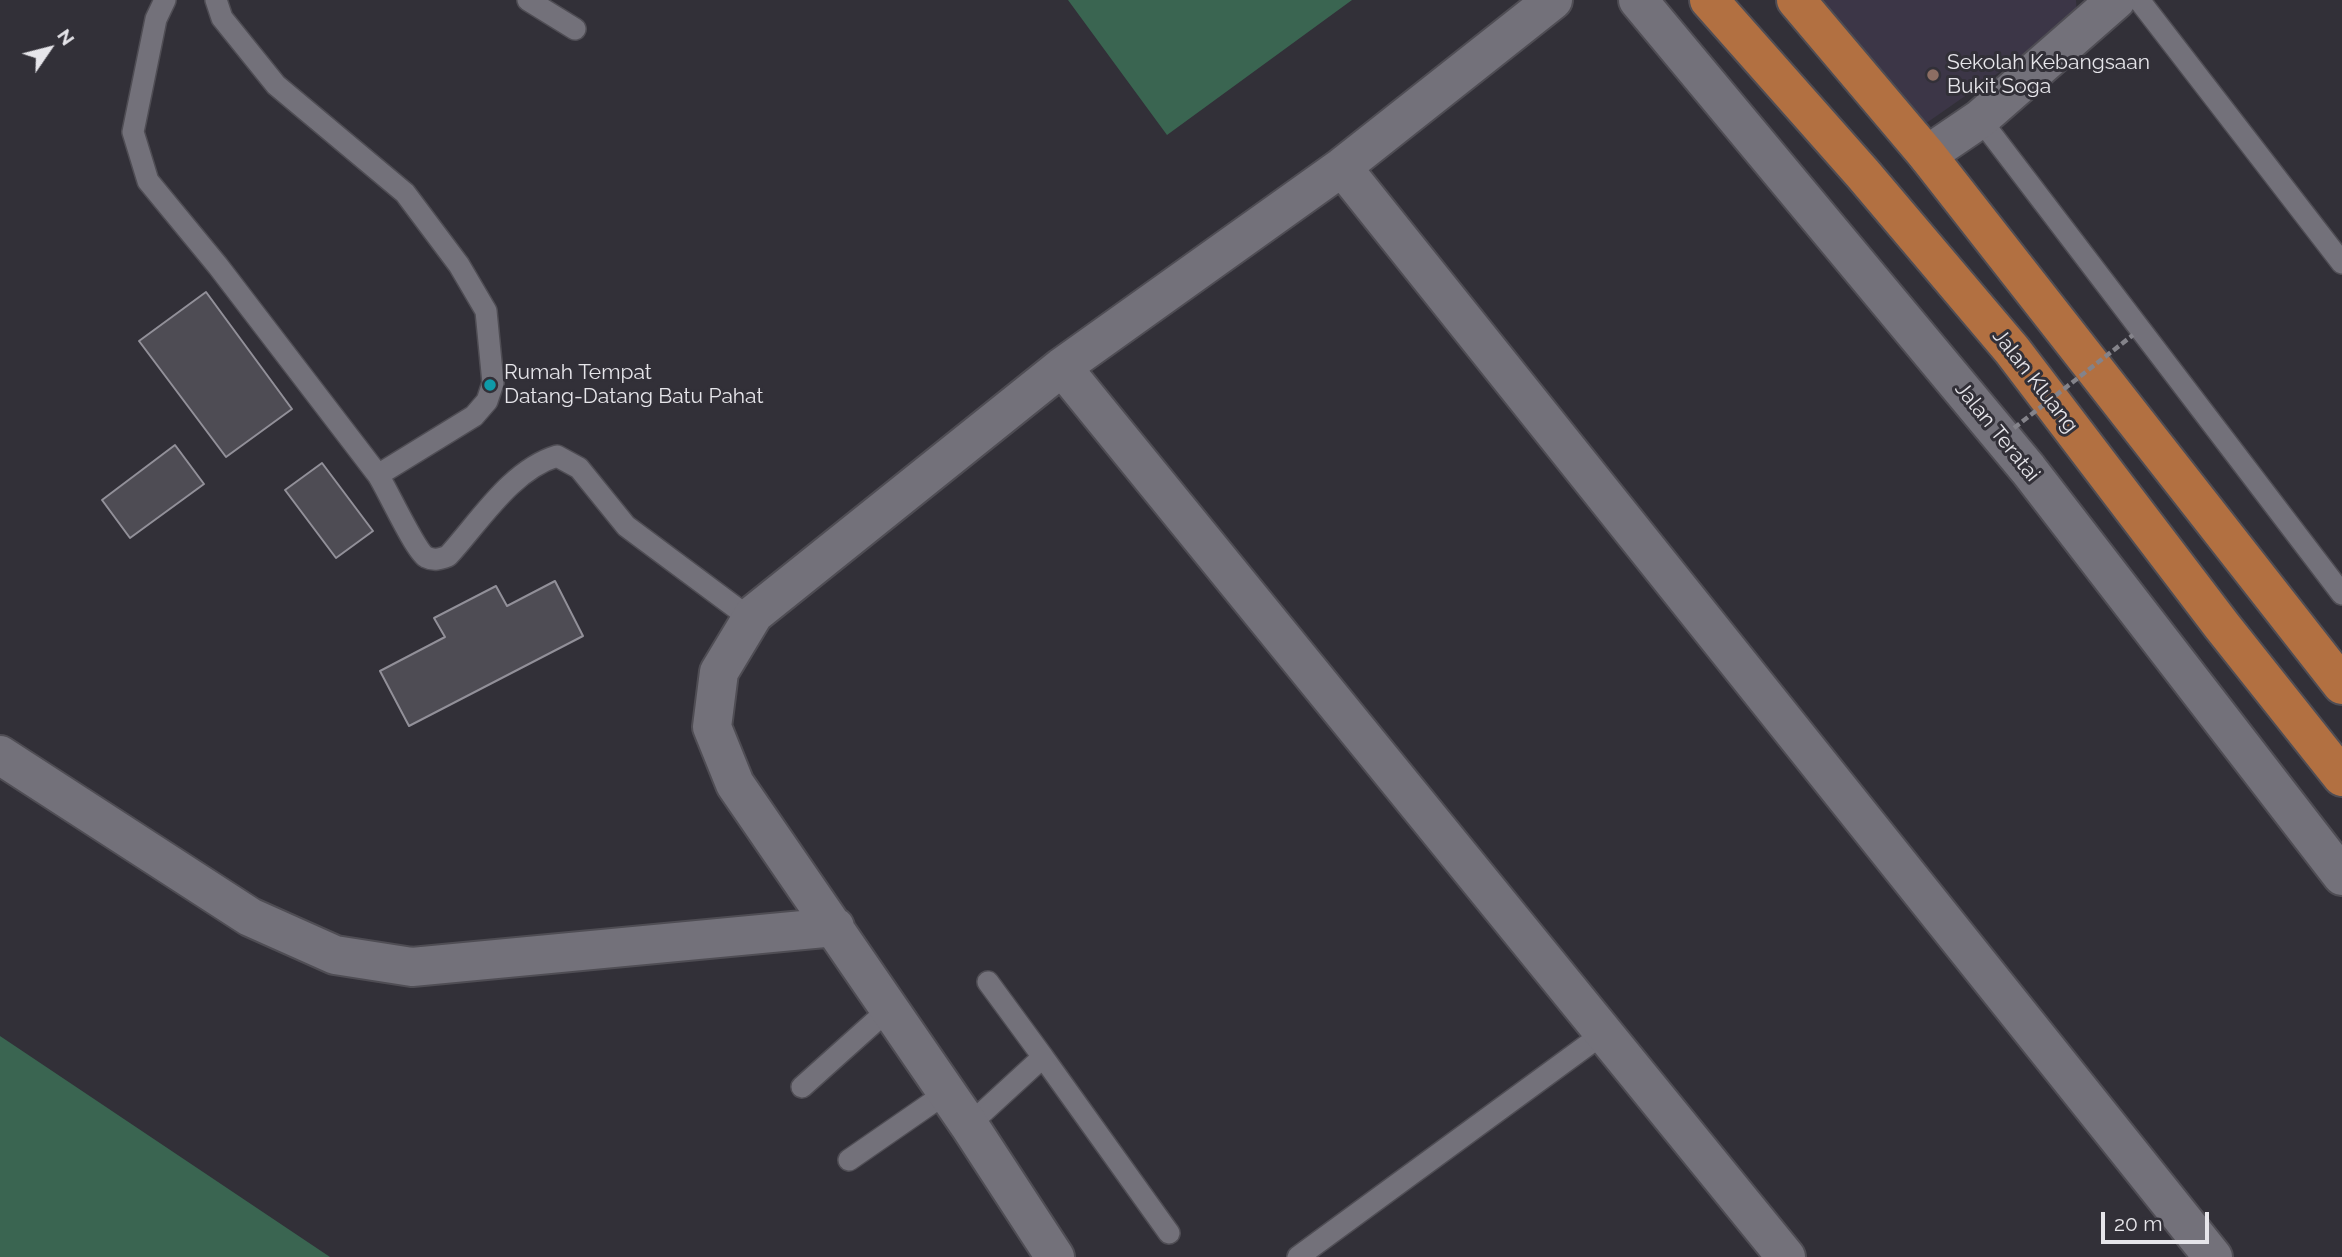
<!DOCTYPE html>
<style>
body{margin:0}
#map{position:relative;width:2342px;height:1257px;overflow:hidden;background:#323038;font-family:Raleway,sans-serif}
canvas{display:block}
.north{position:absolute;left:14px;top:14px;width:70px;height:70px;-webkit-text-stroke:5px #323038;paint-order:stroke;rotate:55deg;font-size:19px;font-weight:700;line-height:28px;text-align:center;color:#e6e5ea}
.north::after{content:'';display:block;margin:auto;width:24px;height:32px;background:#e6e5ea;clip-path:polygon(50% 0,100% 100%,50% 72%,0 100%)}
.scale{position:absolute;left:2101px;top:1212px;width:108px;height:32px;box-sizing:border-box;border:4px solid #e6e5ea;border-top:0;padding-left:9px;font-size:21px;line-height:24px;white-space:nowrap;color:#e6e5ea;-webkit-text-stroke:5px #323038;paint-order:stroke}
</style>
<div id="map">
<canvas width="2342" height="1257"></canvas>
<div class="north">N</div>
<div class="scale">20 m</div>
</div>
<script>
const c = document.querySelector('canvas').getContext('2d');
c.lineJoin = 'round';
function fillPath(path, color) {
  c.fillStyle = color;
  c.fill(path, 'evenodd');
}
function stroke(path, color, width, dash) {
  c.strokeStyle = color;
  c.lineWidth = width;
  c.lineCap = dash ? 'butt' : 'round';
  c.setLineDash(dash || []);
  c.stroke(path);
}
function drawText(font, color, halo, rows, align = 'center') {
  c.font = font + ' Raleway,sans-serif';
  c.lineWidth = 6;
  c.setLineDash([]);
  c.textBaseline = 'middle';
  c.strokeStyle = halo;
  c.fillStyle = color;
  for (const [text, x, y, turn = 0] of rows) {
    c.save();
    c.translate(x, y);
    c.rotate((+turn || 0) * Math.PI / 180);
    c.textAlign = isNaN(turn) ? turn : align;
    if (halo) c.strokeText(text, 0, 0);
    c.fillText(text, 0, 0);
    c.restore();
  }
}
const education = new Path2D(`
 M 1809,0 L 2076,0 L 2077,18 L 1915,131 Z`);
const green = new Path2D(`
 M 1068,0 L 1352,0 L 1167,135 Z
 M 0,1036 L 330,1257 L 0,1257 Z`);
const building = new Path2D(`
 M 206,292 L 292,409 L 226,457 L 139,341 Z
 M 175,445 L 204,484 L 130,538 L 102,500 Z
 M 322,463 L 373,531 L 336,558 L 285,490 Z
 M 555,581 L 583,636 L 409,726 L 380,671 L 445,637 L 434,618 L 496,586 L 507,606 Z`);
const service = new Path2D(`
 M 165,0 L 156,19 L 133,132 L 148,181 L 218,266 L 378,475 C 388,491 415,550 426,557 C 434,561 440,559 448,556 C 480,521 511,470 557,456 L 579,468 L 626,526 L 751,619
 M 216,0 L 222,18 L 276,85 L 405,193 L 459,265 L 486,311 L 493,383 L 487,401 L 474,416 L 378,475
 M 528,0 L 575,29
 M 2139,0 L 2342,263
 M 1980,119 L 2342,594
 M 1043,1057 L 1169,1233
 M 802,1087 L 889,1009
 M 969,1125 L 1043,1057 L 988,982
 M 849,1160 L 946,1093
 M 1298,1257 L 1604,1033`);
const minor = new Path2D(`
 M 1638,0 L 2028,469 L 2342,876
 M 1927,155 L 1980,119 L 2116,0
 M 1342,167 L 2213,1257
 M 1062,367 L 1786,1257
 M 0,755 L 250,917 L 335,955 L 412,967 L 835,927
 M 1055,1257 L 969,1125 L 735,784 L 712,727 L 719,672 L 754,614 L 1062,367 L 1342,167 L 1553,0`);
const trunk = new Path2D(`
 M 1709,0 L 1863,174 L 2012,350 L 2222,626 L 2342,777
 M 1796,0 L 1927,155 L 2342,685`);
const pathBridge = new Path2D(`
 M 2014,428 L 2133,335`);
const markers = [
 [1933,75,7,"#8d6e63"],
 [490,385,7,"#0f9aa8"]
];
const poiNames = [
 ["Sekolah Kebangsaan",1947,63],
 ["Bukit Soga",1947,87],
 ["Rumah Tempat",504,373],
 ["Datang-Datang Batu Pahat",504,397]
];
const streetNames = [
 ["Jalan Kluang",2035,381,52],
 ["Jalan Teratai",1997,432,51]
];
fillPath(education, '#3c3647');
fillPath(green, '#3a6551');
fillPath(building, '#4e4c54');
stroke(building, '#929099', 2);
stroke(service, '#4f4d54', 24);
stroke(minor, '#4f4d54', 42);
stroke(trunk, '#4f4d54', 42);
stroke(service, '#73717a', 21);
stroke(minor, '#73717a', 38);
stroke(trunk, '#b27041', 38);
stroke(pathBridge, '#84838a', 4.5, [7, 3.5]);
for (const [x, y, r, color] of markers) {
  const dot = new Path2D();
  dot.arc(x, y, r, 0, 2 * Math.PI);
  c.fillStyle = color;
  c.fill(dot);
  stroke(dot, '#323038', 2.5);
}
drawText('21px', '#e6e5ea', '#323038', poiNames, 'left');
drawText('21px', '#e6e5ea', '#323038', streetNames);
</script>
